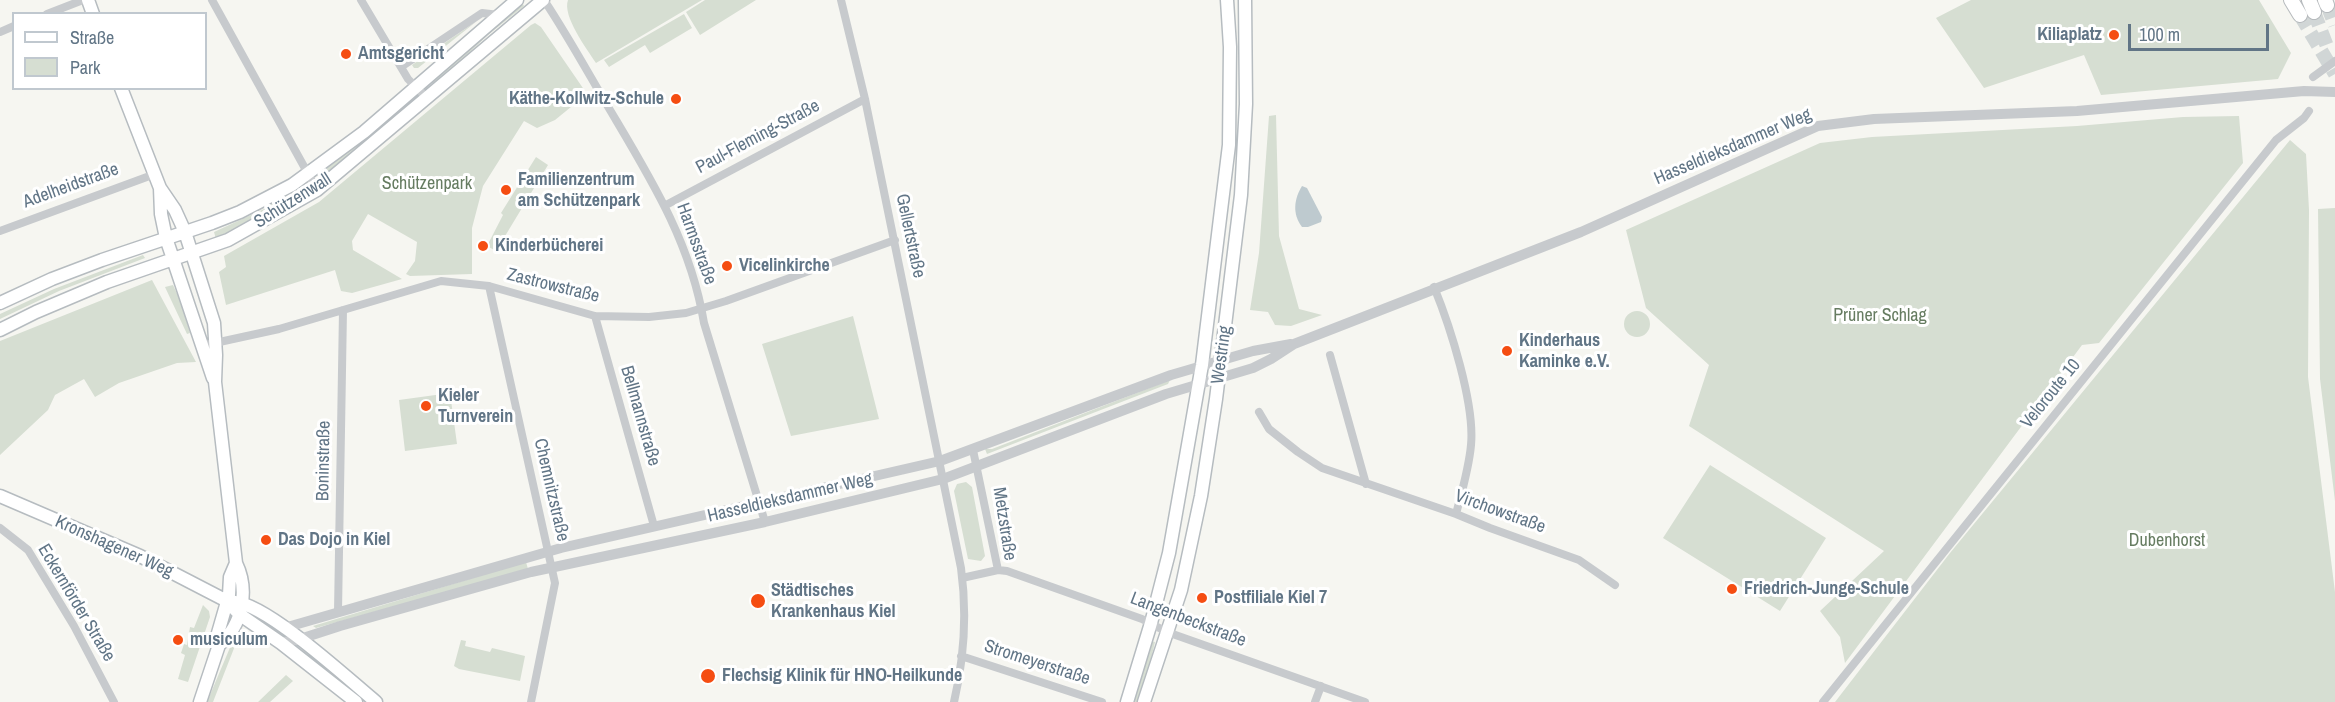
<!DOCTYPE html>
<meta charset="utf-8">
<style>
body{margin:0}
#map{position:relative;width:2335px;height:702px;overflow:hidden;background:#f6f6f1;font-family:"Archivo Narrow",sans-serif}
canvas{display:block}
.legend{position:absolute;left:12px;top:12px;width:195px;height:78px;box-sizing:border-box;background:#fff;border:2px solid #c0c8cf;margin:0;padding:8px 10px;list-style:none;font-size:18px;color:#617586}
.legend li{display:flex;align-items:center;gap:12px;height:30px}
.legend b{width:30px;border:2px solid #c0c8cf}
.scale{position:absolute;left:2128px;top:24px;width:141px;height:27px;box-sizing:border-box;border:3px solid #617586;border-top:0;padding-left:8px;font-size:18px;line-height:21px;white-space:nowrap;color:#617586;-webkit-text-stroke:4px #fff;paint-order:stroke}
</style>
<div id="map">
<canvas width="2335" height="702"></canvas>
<ul class="legend">
<li><b style="height:8px;background:#fff"></b>Straße</li>
<li><b style="height:16px;background:#d6ded2"></b>Park</li>
</ul>
<div class="scale">100 m</div>
</div>
<script>
const c = document.querySelector('canvas').getContext('2d');
c.lineJoin = 'round';
function fillPath(path, color) {
  c.fillStyle = color;
  c.fill(path, 'evenodd');
}
function stroke(path, color, width, dash) {
  c.strokeStyle = color;
  c.lineWidth = width;
  c.lineCap = dash ? 'butt' : 'round';
  c.setLineDash(dash || []);
  c.stroke(path);
}
function drawText(font, color, halo, rows, align = 'center') {
  c.font = font + ' "Archivo Narrow",sans-serif';
  c.lineWidth = 6;
  c.setLineDash([]);
  c.textBaseline = 'middle';
  c.strokeStyle = halo;
  c.fillStyle = color;
  for (const [text, x, y, turn = 0] of rows) {
    c.save();
    c.translate(x, y);
    c.rotate((+turn || 0) * Math.PI / 180);
    c.textAlign = isNaN(turn) ? turn : align;
    if (halo) c.strokeText(text, 0, 0);
    c.fillText(text, 0, 0);
    c.restore();
  }
}
const green = new Path2D(`
 M 568,0 L 702,0 L 596,63 C 587,49 562,16 568,0 Z
 M 705,0 L 756,0 L 700,35 L 686,12 Z
 M 1971,0 L 2259,0 L 2291,53 L 2278,79 L 2101,95 L 2084,55 L 1984,88 L 1936,18 Z
 M 523,4 L 524,6 L 488,35 L 437,83 L 427,83 Z
 M 684,14 L 692,28 L 650,53 L 645,45 L 609,67 L 604,60 Z
 M 477,21 L 418,68 L 414,68 L 412,65 Z
 M 535,23 L 541,27 L 587,94 L 555,120 L 537,128 L 524,121 L 483,186 L 472,228 L 472,274 L 410,276 L 406,274 L 415,261 L 417,242 L 368,214 L 352,241 L 353,250 L 402,279 L 352,293 L 341,291 L 335,270 L 226,305 L 219,272 L 226,267 L 224,256 L 319,202 L 531,25 Z
 M 408,101 L 374,136 L 328,175 L 323,169 Z
 M 1276,115 L 1279,236 L 1299,309 L 1322,315 L 1291,326 L 1275,325 L 1268,312 L 1250,310 L 1259,253 L 1269,116 Z
 M 2239,116 L 2243,163 L 2099,343 L 2082,345 L 1845,663 L 1840,637 L 1820,611 L 1884,551 L 1689,426 L 1709,365 L 1646,308 L 1626,230 L 1820,143 L 1872,137 L 2077,126 L 2183,117 Z
 M 2290,140 L 2306,154 L 2309,210 L 2308,377 L 2335,592 L 2335,702 L 1835,702 L 1950,553 Z
 M 536,157 L 548,165 L 496,251 L 487,246 L 503,215 L 501,213 Z
 M 297,188 L 298,191 L 290,197 L 216,239 L 214,232 L 264,209 Z
 M 2335,208 L 2335,501 L 2320,379 L 2318,209 Z
 M 143,255 L 145,258 L 59,291 L 0,319 L 0,314 L 54,289 Z
 M 152,280 L 196,362 L 177,363 L 119,383 L 95,397 L 84,379 L 55,395 L 48,410 L 0,455 L 0,341 Z
 M 173,285 L 180,300 L 190,333 L 187,334 L 165,287 Z
 M1624 324a13 13 0 1 1 26 0a13 13 0 1 1-26 0Z
 M 853,316 L 879,419 L 791,436 L 762,344 Z
 M 1170,380 L 1168,384 L 987,454 L 985,449 L 992,449 Z
 M 450,393 L 457,444 L 405,451 L 399,400 Z
 M 1710,465 L 1826,538 L 1780,611 L 1663,538 Z
 M 966,482 L 972,487 L 985,556 L 981,561 L 968,559 L 954,491 L 957,484 Z
 M 526,562 L 528,569 L 316,628 L 313,626 Z
 M 203,605 L 209,611 L 210,617 L 188,682 L 178,679 L 185,655 L 181,653 L 184,644 L 187,645 L 190,627 L 194,628 Z
 M 237,631 L 240,633 L 213,702 L 207,702 Z
 M 461,640 L 466,641 L 465,646 L 490,652 L 492,648 L 525,656 L 520,681 L 459,669 L 454,666 Z
 M 1151,641 L 1155,642 L 1141,702 L 1132,702 Z
 M 286,675 L 293,681 L 270,702 L 258,702 Z`);
const water = new Path2D(`
 M 1302,186 L 1307,188 L 1322,217 L 1321,222 L 1308,227 L 1302,227 C 1292,214 1294,199 1302,186 Z`);
const trunkTunnel = new Path2D(`
 M 2327,5 L 2335,25
 M 2314,12 L 2328,49
 M 2300,15 L 2335,74`);
const minor = new Path2D(`
 M 212,0 L 317,190
 M 361,0 L 408,79 L 427,98
 M 544,0 C 568,36 588,73 610,110 C 651,179 691,243 704,323 L 765,522
 M 841,0 L 865,99 L 961,568 C 967,612 964,659 954,702
 M 47,14 L 83,0
 M 0,32 L 14,26
 M 401,67 L 482,13 L 499,15
 M 2313,77 L 2335,61
 M 666,205 L 865,99
 M 0,231 L 155,174
 M 489,286 L 555,583 L 531,702
 M 1434,287 C 1450,326 1475,404 1471,445 C 1469,468 1462,491 1456,514
 M 595,316 L 654,526
 M 201,346 L 279,329 L 441,281 L 489,286 L 595,316 L 649,317 L 686,313 L 726,301 L 895,240
 M 1330,355 L 1366,484
 M 1259,412 L 1269,429 L 1298,452 L 1322,468 L 1456,514 L 1490,528 L 1579,560 L 1615,585
 M 973,450 L 998,570
 M 0,528 L 28,550 L 74,626 L 114,702
 M 962,578 L 998,570 L 1007,571 L 1142,619 L 1167,632 L 1365,702
 M 338,612 L 343,310
 M 961,656 L 1102,702
 M 1315,702 L 1321,686
 M 1823,702 L 2276,140 L 2304,118 L 2309,111`);
const tertiary = new Path2D(`
 M 284,628 L 561,548 L 940,461 L 1171,375 L 1253,351 L 1291,344
 M 281,643 L 300,639 L 340,626 L 531,572 L 765,522 L 943,479 L 1166,394 L 1253,368 L 1271,359 L 1294,344 L 1581,232 L 1818,126 L 1874,119 L 2077,111 L 2304,91 L 2335,92`);
const secondary = new Path2D(`
 M 88,0 L 93,14
 M 121,88 L 160,188 L 161,214 L 166,238 L 213,378
 M 160,188 L 175,210 L 185,232 L 214,323 L 216,355 L 215,382 L 236,563 C 249,590 243,625 219,645
 M 0,303 L 52,279 L 102,260 L 212,223 L 240,212 L 292,185 L 364,132 L 517,0
 M 0,330 L 36,312 L 107,282 L 228,240 L 317,190 L 543,0
 M 0,496 L 140,556 L 227,601 L 239,614 L 281,643 L 356,702
 M 235,602 C 268,605 347,678 376,702
 M 200,702 L 219,645 L 218,633 L 229,595 L 230,577 L 236,563
 M 1127,702 L 1151,623 L 1169,553 L 1202,365 L 1229,145 L 1230,47 L 1227,0
 M 1144,702 L 1181,590 L 1201,496 L 1216,399 L 1241,195 L 1246,104 L 1245,0`);
const trunk = new Path2D(`
 M 2291,0 L 2300,15
 M 2309,0 L 2314,12
 M 2325,0 L 2327,5`);
const markers = [
 [2114,35,6,"#f54d12"],
 [346,54,6,"#f54d12"],
 [676,99,6,"#f54d12"],
 [506,190,6,"#f54d12"],
 [483,246,6,"#f54d12"],
 [727,266,6,"#f54d12"],
 [1507,351,6,"#f54d12"],
 [426,406,6,"#f54d12"],
 [266,540,6,"#f54d12"],
 [1732,589,6,"#f54d12"],
 [1202,598,6,"#f54d12"],
 [758,601,8,"#f54d12"],
 [178,640,6,"#f54d12"],
 [708,676,8,"#f54d12"]
];
const poiNames = [
 ["Kiliaplatz",2102,35,"right"],
 ["Amtsgericht",358,54],
 ["Käthe-Kollwitz-Schule",664,99,"right"],
 ["Familienzentrum",518,180],
 ["am Schützenpark",518,201],
 ["Kinderbücherei",495,246],
 ["Vicelinkirche",739,266],
 ["Kinderhaus",1519,341],
 ["Kaminke e.V.",1519,362],
 ["Kieler",438,396],
 ["Turnverein",438,417],
 ["Das Dojo in Kiel",278,540],
 ["Friedrich-Junge-Schule",1744,589],
 ["Städtisches",771,591],
 ["Krankenhaus Kiel",771,612],
 ["Postfiliale Kiel 7",1214,598],
 ["musiculum",190,640],
 ["Flechsig Klinik für HNO-Heilkunde",722,676]
];
const streetNames = [
 ["Paul-Fleming-Straße",758,137,-28],
 ["Hasseldieksdammer Weg",1733,147,-23],
 ["Adelheidstraße",71,186,-20],
 ["Schützenwall",293,201,-32],
 ["Gellertstraße",910,236,78],
 ["Harmsstraße",696,244,70],
 ["Zastrowstraße",553,286,14],
 ["Westring",1222,355,-82],
 ["Veloroute 10",2051,394,-51],
 ["Bellmannstraße",640,416,74],
 ["Boninstraße",324,461,-89],
 ["Chemnitzstraße",551,490,77],
 ["Hasseldieksdammer Weg",790,498,-13],
 ["Virchowstraße",1500,512,20],
 ["Metzstraße",1004,524,81],
 ["Kronshagener Weg",114,547,24],
 ["Eckernförder Straße",76,603,59],
 ["Langenbeckstraße",1188,620,21],
 ["Stromeyerstraße",1037,663,18]
];
const parkNames = [
 ["Schützenpark",427,184],
 ["Prüner Schlag",1880,316],
 ["Dubenhorst",2167,541]
];
fillPath(green, '#d6ded2');
fillPath(water, '#becacf');
stroke(trunkTunnel, '#d1d6d6', 14, [14, 7]);
stroke(secondary, '#b6bcc0', 15);
stroke(trunk, '#b6babd', 16);
stroke(minor, '#c7cacd', 8);
stroke(tertiary, '#c7cacd', 10);
stroke(secondary, '#fff', 12);
stroke(trunk, '#fff', 14);
for (const [x, y, r, color] of markers) {
  const dot = new Path2D();
  dot.arc(x, y, r, 0, 2 * Math.PI);
  c.fillStyle = color;
  c.fill(dot);
  stroke(dot, '#fff', 2);
}
drawText('bold 18px', '#617586', '#fff', poiNames, 'left');
drawText('18px', '#617586', '#fff', streetNames);
drawText('18px', '#667c61', '#fff', parkNames);
</script>
